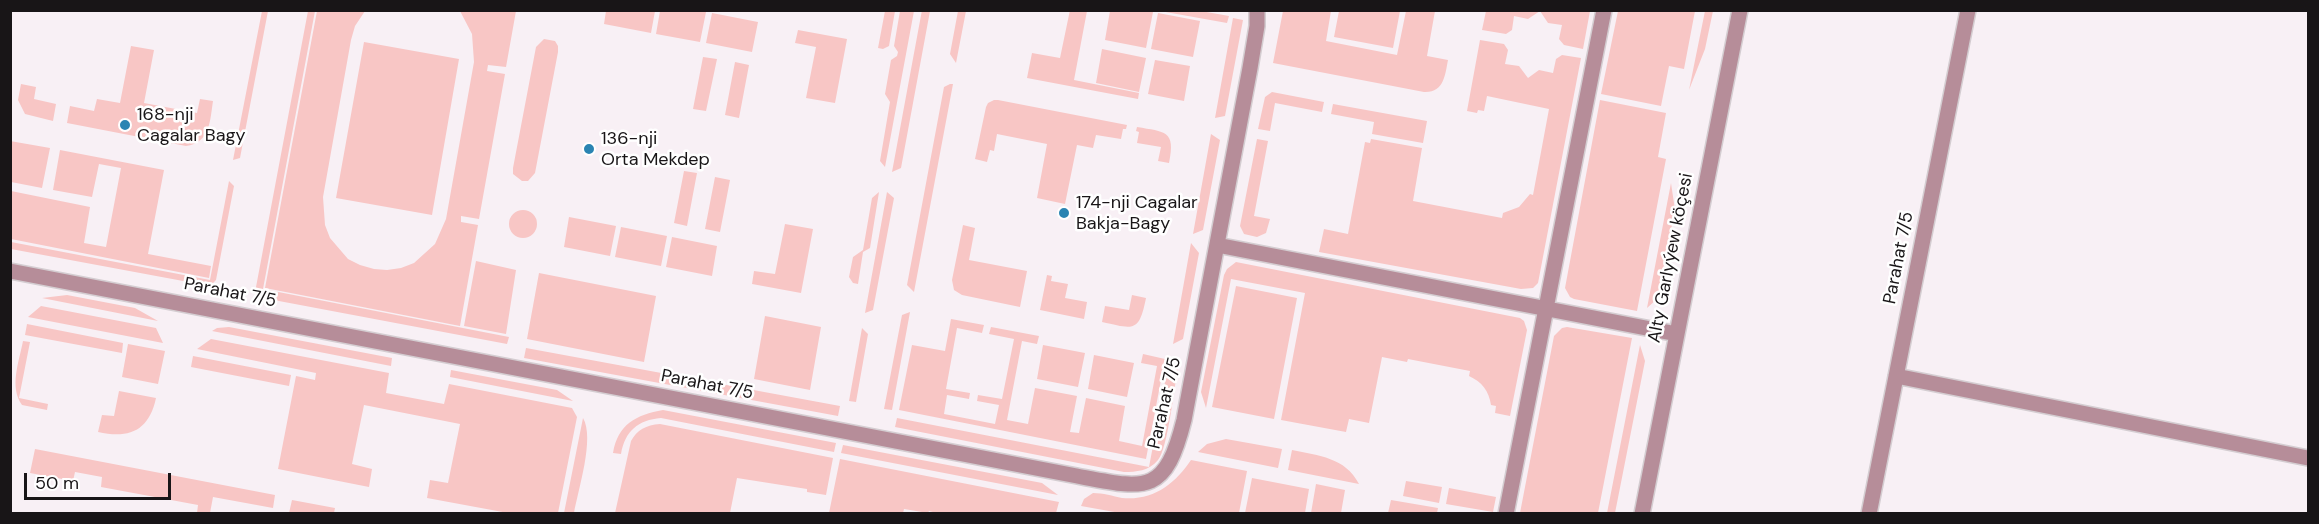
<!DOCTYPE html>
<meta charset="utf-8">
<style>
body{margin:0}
#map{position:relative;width:2319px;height:524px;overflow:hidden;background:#f8f0f5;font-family:"DM Sans",sans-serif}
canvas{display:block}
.frame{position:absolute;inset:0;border:12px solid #181517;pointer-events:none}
.scale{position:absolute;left:24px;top:473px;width:147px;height:27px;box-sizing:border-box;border:3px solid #181517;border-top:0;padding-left:8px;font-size:18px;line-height:21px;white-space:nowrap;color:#181517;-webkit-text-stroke:4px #fff;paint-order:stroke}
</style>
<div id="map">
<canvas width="2319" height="524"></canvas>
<div class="frame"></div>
<div class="scale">50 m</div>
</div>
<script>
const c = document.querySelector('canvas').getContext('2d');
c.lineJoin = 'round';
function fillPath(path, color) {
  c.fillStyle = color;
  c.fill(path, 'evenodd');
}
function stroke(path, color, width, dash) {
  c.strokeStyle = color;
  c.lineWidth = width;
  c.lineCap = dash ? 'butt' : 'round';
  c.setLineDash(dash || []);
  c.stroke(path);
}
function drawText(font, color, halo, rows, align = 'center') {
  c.font = font + ' "DM Sans",sans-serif';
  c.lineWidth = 5;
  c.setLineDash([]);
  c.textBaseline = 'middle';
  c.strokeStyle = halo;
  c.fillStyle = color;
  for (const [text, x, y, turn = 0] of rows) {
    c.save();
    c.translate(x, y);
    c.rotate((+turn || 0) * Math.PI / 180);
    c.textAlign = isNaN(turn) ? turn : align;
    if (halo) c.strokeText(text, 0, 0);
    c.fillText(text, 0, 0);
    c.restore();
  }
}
const green = new Path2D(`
 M 922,10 L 930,11 L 901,168 L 892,172 Z
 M 1070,10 L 1087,11 L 1074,80 L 1139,93 L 1138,99 L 1027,78 L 1032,53 L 1060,58 Z
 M 1143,10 L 1153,12 L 1146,48 L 1105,40 L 1110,11 Z
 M 262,11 L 268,11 L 240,158 L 233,160 Z
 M 308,11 L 315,11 L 263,289 L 509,337 L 507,344 L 263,298 L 257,294 L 256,287 Z
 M 317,11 L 365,11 L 355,26 L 351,40 L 323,197 L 325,225 L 330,238 L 348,259 L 360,265 L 374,269 L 387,270 L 401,268 L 414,263 L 435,244 L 446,219 L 474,62 L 472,34 L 460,11 L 516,11 L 506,67 L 488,65 L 487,71 L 505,74 L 479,219 L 461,216 L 461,222 L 478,225 L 460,326 L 265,288 Z
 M 606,11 L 655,11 L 651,33 L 604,24 Z
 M 697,11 L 706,12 L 700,42 L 656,34 L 660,11 Z
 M 885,11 L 895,11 L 889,46 L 883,49 L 878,48 Z
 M 900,11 L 914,11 L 885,167 L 880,161 L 890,102 L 885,94 L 891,60 L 897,56 L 898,52 L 894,46 Z
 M 958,11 L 966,11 L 956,63 L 950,54 Z
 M 1160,11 L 1201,11 L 1229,16 L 1227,23 Z
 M 1283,11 L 1331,11 L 1326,41 L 1397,55 L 1406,11 L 1435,11 L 1427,56 L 1448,60 C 1445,75 1444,93 1424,92 L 1273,63 Z
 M 1339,11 L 1400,11 L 1393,48 L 1334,37 Z
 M 1486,11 L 1590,11 L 1583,49 L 1564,45 L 1559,39 L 1562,25 L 1548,23 L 1540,11 L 1528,19 L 1514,16 L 1512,30 L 1506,34 L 1482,30 Z
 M 1618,11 L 1695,11 L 1684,69 L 1669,66 L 1661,106 L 1601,94 Z
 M 1705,11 L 1713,11 L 1705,49 L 1689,90 Z
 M 712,13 L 758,22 L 752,52 L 706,43 Z
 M 1158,13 L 1200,21 L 1193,57 L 1151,49 Z
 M 1233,18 L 1243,20 L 1225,116 L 1215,118 Z
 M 798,30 L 847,39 L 835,103 L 806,98 L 816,47 L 795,43 Z
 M 544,39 L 555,41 L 558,46 L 558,52 L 535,173 L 528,181 L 522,181 L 513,174 L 513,168 L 536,47 Z
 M 1480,40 L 1504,44 L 1508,50 L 1505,64 L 1519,66 L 1528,78 L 1539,70 L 1553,73 L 1556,59 L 1562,55 L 1581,58 L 1538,283 L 1533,288 L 1521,289 L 1319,252 L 1324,229 L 1348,234 L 1365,142 L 1370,143 L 1371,139 L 1422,148 L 1413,201 L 1502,218 L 1503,213 L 1519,207 L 1530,194 L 1533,195 L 1549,109 L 1487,96 L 1484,111 L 1478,110 L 1477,113 L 1467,111 Z
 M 364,42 L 459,59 L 432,215 L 336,198 Z
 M 131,46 L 154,50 L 144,103 L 197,113 L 200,99 L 213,101 C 210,121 210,143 186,146 L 67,123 L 70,106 L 94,111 L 97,99 L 120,103 Z
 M 1102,49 L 1146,58 L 1139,92 L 1096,83 Z
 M 703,57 L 717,59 L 706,111 L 693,109 Z
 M 1155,60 L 1190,66 L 1184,101 L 1148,94 Z
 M 735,62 L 749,65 L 739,118 L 725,115 Z
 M 21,84 L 36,87 L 34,99 L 56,104 L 53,121 L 25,114 L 18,100 Z
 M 950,84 L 953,84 L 914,292 L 907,285 L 944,87 Z
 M 1272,92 L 1324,102 L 1322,112 L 1275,103 L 1270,131 L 1258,129 L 1265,97 Z
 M 994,100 L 998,100 L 1127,125 L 1126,129 L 1123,129 L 1121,139 L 1096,135 L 1093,148 L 1077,145 L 1065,204 L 1037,198 L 1047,144 L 997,134 L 994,151 L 990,150 L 987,162 L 975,159 L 986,107 L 988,103 Z
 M 1600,100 L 1666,113 L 1658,157 L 1666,159 L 1637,311 L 1574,299 L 1570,297 L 1565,288 Z
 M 1333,104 L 1427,121 L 1423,143 L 1372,134 L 1374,122 L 1331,114 Z
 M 1137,127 C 1165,132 1176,130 1169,163 L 1158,161 L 1161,147 L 1137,143 L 1139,132 L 1136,131 Z
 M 1211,134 L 1220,140 L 1203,230 L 1193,234 Z
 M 1257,139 L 1268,141 L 1254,216 L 1270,219 L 1266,233 L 1257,237 L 1244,234 L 1240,226 Z
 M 10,141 L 50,148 L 42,188 L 11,182 Z
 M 60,150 L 164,170 L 148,254 L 211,266 L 209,278 L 11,239 L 11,191 L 90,207 L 84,243 L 106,247 L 121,168 L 99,164 L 92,197 L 53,190 Z
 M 684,171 L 697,173 L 687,226 L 674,223 Z
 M 715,177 L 730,180 L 720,232 L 705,229 Z
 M 229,181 L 234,186 L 216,280 L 210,286 L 11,249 L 11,242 L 210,280 Z
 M 1671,183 L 1675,210 L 1657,299 L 1647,308 Z
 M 879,192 L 870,248 L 863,252 L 858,284 L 853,283 L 849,277 L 853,257 L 863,250 L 872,198 Z
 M 887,192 L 894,198 L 873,310 L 865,313 Z
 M509 224a14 14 0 1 1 28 0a14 14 0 1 1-28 0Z
 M 569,217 L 616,226 L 610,256 L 564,247 Z
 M 785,224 L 813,229 L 801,293 L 752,284 L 754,271 L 775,274 Z
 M 963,225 L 975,228 L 969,260 L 1027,271 L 1020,307 L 962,295 L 954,290 L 952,280 Z
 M 621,227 L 667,236 L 661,266 L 615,257 Z
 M 672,237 L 717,246 L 712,276 L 666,267 Z
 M 1191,243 L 1199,253 L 1183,339 L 1173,344 Z
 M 476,261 L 516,270 L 506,334 L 464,326 Z
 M 1236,262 L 1520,318 L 1524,321 L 1527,330 L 1510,416 L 1495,413 L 1496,406 L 1491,405 C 1489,391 1482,382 1469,376 L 1470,371 L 1408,359 L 1407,362 L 1382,357 L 1369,423 L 1349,419 L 1346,432 L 1281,420 L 1305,293 L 1231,279 L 1206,408 L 1201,392 L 1224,275 L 1227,269 Z
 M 539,273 L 656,296 L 644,362 L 527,339 Z
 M 1047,275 L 1052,276 L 1051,281 L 1068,284 L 1065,298 L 1087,302 L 1084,319 L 1040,310 Z
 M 1236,286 L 1297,298 L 1274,419 L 1212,407 Z
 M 67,295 L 135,308 L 158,321 L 42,298 Z
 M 1132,295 L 1146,298 C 1139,333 1134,329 1102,322 L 1105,306 L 1129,310 Z
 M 41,306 L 156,328 L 163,343 L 28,317 Z
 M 910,312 L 892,410 L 884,409 L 902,315 Z
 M 765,316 L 821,327 L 810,390 L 754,379 Z
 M 951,319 L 984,325 L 982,333 L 957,328 L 946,389 L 970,393 L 969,399 L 947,395 L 944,414 L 995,424 L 999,405 L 977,401 L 978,395 L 1002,399 L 1014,339 L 989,334 L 991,327 L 1039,336 L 1037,344 L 1022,341 L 1007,420 L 1028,424 L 1035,388 L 1077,396 L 1070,432 L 1079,433 L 1086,398 L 1125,406 L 1119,441 L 1142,446 L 1157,366 L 1141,363 L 1143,354 L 1165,359 L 1146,459 L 899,410 L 912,345 L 945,351 Z
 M 27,324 L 123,343 L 122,353 L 25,335 Z
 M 229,327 L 392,358 L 391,366 L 212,331 L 217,328 Z
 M 1567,327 L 1632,338 L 1598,513 L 1520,513 L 1554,336 L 1562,328 Z
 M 862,328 L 868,334 L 856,402 L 849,401 Z
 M 211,339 L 389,373 L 386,393 L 444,404 L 449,384 L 572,408 L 577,417 L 558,513 L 508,513 L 427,498 L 430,480 L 448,483 L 460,424 L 364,405 L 352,464 L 372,469 L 369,487 L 278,469 L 296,376 L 315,380 L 316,373 L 197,349 Z
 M 23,341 L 30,342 L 19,398 L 48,404 L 47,410 L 22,405 C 9,387 19,362 23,341 Z
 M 128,344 L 165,351 L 158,384 L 122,377 Z
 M 1043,345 L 1085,353 L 1078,387 L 1037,379 Z
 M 1640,345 L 1645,361 L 1615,513 L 1607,513 Z
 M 526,348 L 840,406 L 838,416 L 524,358 Z
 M 1094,355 L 1134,363 L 1127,397 L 1088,389 Z
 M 193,356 L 291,375 L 289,386 L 191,367 Z
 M 1169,361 L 1178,368 C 1174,387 1168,448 1158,460 C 1149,471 1136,472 1124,472 L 895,427 L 897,418 L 1149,467 Z
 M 451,370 L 557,390 L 573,401 L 450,377 Z
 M 119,391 L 156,398 C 149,431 129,439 98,432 L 102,415 L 114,416 Z
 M 663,410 L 836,443 L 834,452 L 661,418 C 638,420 625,431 621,454 L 613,453 C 618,424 636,415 663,410 Z
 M 583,418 C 595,438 578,490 574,513 L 564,513 Z
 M 660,424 L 833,458 L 826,495 L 807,492 L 807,489 L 737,478 L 730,513 L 615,513 L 631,441 C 637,430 646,425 660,424 Z
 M 1226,439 L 1282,449 L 1278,468 L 1198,452 L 1207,444 Z
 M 843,445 L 1042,483 L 1058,495 L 841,453 Z
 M 35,449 L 275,495 L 273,508 L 213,497 L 210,513 L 197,513 L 198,505 L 101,487 L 102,477 L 75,472 L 73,481 L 30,473 Z
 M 1292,450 C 1319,456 1345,457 1359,484 L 1288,470 Z
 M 840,459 L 1059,502 L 1056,513 L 941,514 L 929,511 L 928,513 L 904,509 L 903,513 L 829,513 Z
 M 1191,460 L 1247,471 L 1239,513 L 1120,513 L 1081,506 L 1084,499 L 1093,493 C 1103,493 1113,496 1122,498 C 1153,501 1175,484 1191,460 Z
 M 1252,478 L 1309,489 L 1305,513 L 1245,513 Z
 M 1406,481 L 1442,487 L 1439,503 L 1403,496 Z
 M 1316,484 L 1345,490 L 1341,513 L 1311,513 Z
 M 1449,488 L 1496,497 L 1493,512 L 1446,504 Z
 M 292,500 L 335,508 L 334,513 L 289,513 Z
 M 1391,500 L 1438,508 L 1437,513 L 1388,513 Z`);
const minor = new Path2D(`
 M 1217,245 L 1677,334
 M 10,271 L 1077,476 C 1146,489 1165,496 1184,420 L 1250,68 L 1257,26 L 1257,10
 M 1896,376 L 2308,458
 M 1506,514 L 1604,10
 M 1642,514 L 1740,10
 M 1869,514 L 1968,10`);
const markers = [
 [125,125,6,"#2a84b2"],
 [589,149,6,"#2a84b2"],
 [1064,213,6,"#2a84b2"]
];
const poiNames = [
 ["168-nji",137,115],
 ["Cagalar Bagy",137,136],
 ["136-nji",601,139],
 ["Orta Mekdep",601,160],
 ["174-nji Cagalar",1076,203],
 ["Bakja-Bagy",1076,224]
];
const streetNames = [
 ["Alty Garlyýew köçesi",1671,258,-79],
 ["Parahat 7/5",1899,258,-79],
 ["Parahat 7/5",230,293,11],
 ["Parahat 7/5",707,385,11],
 ["Parahat 7/5",1165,403,-77]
];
fillPath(green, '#f8c6c5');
stroke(minor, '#d4cdd1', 18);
stroke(minor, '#b68d99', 15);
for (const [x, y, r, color] of markers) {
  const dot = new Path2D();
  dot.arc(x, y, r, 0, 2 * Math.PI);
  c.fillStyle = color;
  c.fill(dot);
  stroke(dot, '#fff', 2);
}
drawText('18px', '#181517', '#fff', poiNames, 'left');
drawText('18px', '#181517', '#fff', streetNames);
</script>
